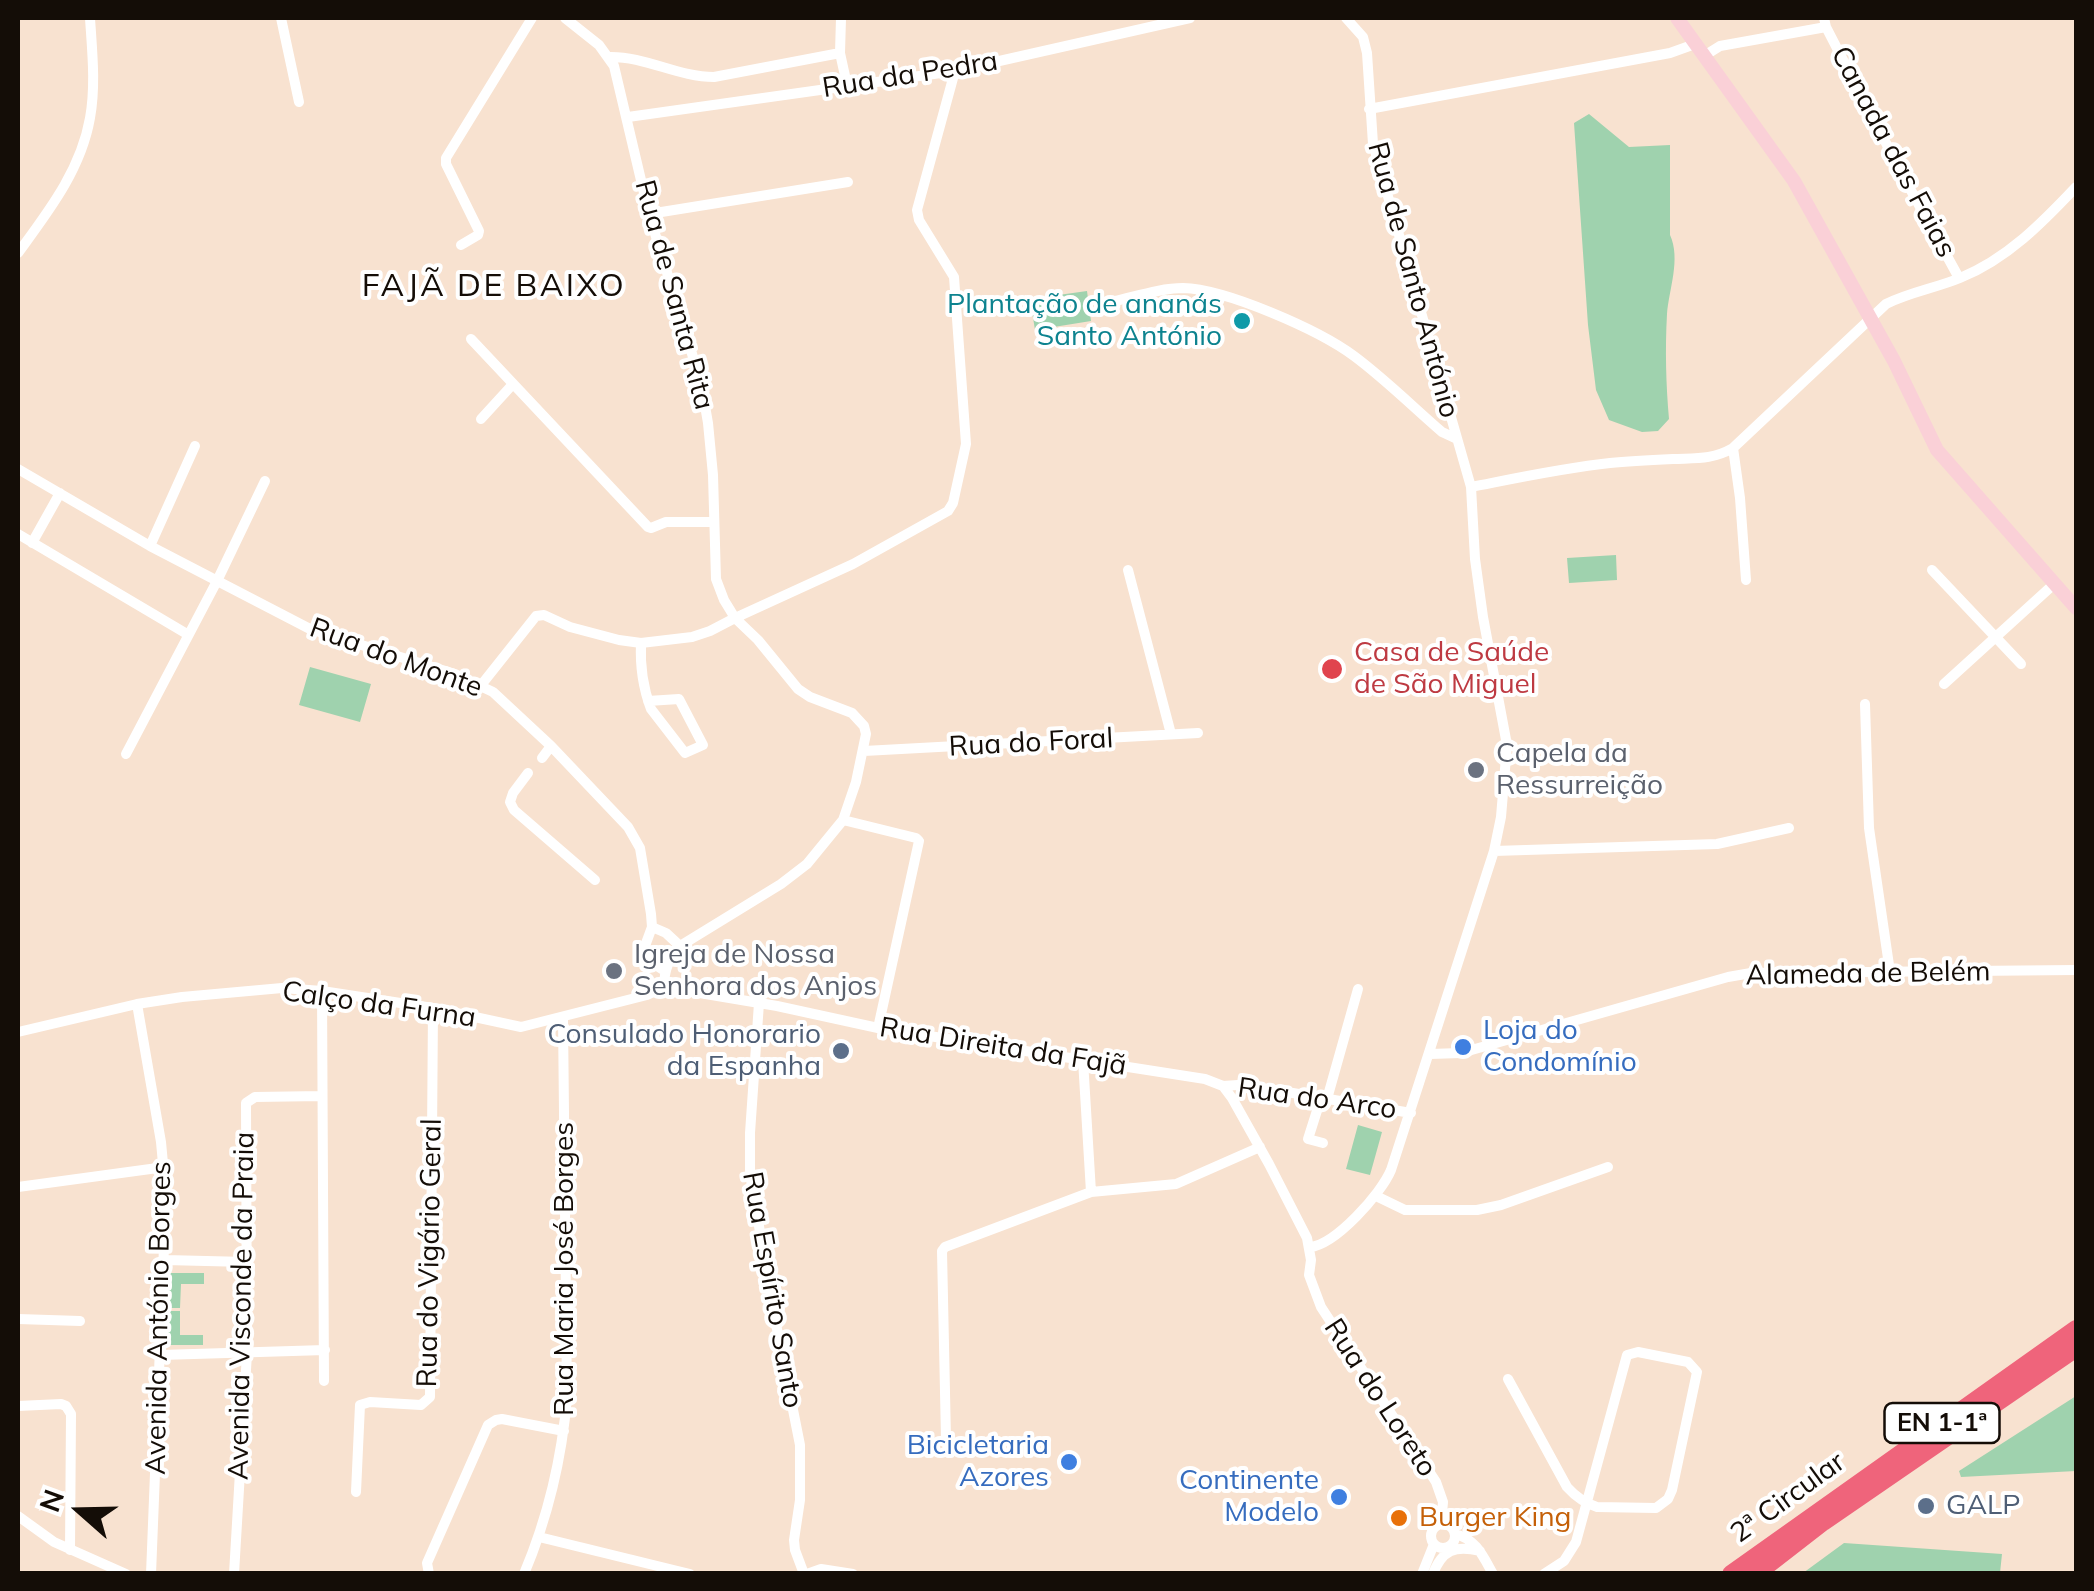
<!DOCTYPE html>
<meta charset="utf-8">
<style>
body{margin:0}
#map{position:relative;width:2094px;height:1591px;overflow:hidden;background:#f8e2d0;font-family:Mulish,sans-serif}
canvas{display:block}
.frame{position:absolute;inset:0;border:20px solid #140d07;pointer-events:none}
.north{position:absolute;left:30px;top:1461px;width:100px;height:100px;-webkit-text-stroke:8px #fff;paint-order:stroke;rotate:290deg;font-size:28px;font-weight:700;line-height:40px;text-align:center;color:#140d07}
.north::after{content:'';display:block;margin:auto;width:35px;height:45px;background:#140d07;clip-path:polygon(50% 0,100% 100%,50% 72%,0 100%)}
</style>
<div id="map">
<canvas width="2094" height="1591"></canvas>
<div class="frame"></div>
<div class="north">N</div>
</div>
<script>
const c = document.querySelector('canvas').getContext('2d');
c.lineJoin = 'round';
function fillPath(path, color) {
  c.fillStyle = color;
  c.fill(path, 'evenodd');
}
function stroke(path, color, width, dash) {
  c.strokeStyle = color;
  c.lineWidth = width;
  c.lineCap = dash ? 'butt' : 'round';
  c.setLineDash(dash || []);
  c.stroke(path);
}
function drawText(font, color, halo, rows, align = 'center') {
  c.font = font + ' Mulish,sans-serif';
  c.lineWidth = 8;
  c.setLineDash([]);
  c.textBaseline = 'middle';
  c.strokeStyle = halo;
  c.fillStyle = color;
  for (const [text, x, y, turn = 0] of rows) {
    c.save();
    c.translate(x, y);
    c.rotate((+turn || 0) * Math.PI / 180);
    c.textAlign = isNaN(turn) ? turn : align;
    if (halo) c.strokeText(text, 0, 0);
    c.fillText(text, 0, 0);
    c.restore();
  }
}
const green = new Path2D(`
 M 1589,114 L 1629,147 L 1670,145 L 1670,235 C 1681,259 1669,289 1667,314 C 1665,350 1666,384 1669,419 L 1658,431 L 1642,432 L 1609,420 L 1596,390 L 1588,325 L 1574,123 Z
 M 1087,291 L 1091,321 L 1035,330 L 1030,299 Z
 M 1616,555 L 1617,580 L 1569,583 L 1567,558 Z
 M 310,667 L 371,684 L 360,722 L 299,705 Z
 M 1358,1125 L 1382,1132 L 1370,1175 L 1346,1169 Z
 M 169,1273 L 204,1273 L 204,1284 L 181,1284 L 180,1308 L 168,1308 Z
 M 168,1311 L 180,1311 L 180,1335 L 203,1335 L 203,1345 L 168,1345 Z
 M 2076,1396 L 2076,1471 L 1961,1477 L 1959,1471 Z
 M 1844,1543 L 2002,1554 L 2000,1573 L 1803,1573 Z`);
const street = new Path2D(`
 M 281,18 L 299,102
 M 565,18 L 599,45 L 614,66 L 649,214 L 701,383 L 708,423 L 713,475 L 716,579 L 724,600 L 735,618 L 758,640 L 798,689 L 810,697 L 852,713 L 864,726 L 866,734 L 856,782 L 843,820 L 807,864 L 781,884 L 680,946 C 668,958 664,971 664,987
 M 841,18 L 840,53 L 847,85
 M 1824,18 L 1826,27 L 1902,174 L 1959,278
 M 1704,56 L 1720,46 L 1826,27
 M 609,57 C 645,56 678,77 714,77 L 840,53
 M 1369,109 L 1670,53 L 1695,44
 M 628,117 L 955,71 L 1190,18
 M 649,214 L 848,182
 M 461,245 L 478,235 L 479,231 L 446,164 L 446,158 L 532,18
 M 18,253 C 48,212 81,170 90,118 C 96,85 92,50 90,18
 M 1115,301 C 1137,296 1161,288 1183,288 C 1226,289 1319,330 1354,356 C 1385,379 1413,407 1442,432 L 1457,439
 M 471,339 L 648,527 L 651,528 L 666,522 L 714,522
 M 481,419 L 513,384
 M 1733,448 L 1740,498 L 1746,580
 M 18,469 L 150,546 L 310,629 L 455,674 L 493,692 L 551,746 L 628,827 L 640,848 L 651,914 L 652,927 L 645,946 L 645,952 L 651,962 L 665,971
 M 1471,487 C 1517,478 1563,468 1610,463 C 1631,461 1652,460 1673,459 C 1696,458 1712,460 1733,448 L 1886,304 C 1910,292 1936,288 1960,278 C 2007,259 2042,223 2076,187
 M 18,534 L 187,634
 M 32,543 L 60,493
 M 150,546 L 195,446
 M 1128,570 L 1171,734
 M 1932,570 L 2021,664
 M 641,643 C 640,665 643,688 651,709 L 685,753 L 703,745 L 679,699 L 648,701
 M 482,684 L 536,616 L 544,615 L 570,627 L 619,640 L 641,643 L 692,637 L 710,631 L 735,618 L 853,564 L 948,511 L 953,503 L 966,444 L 954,277 L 919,220 L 917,210 L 955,71
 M 1944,684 L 2054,584
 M 1865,704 L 1869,828 L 1890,972
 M 864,751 L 1198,733
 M 126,754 L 217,581 L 265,481
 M 542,758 L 551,746
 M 528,773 L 513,793 L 510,802 L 514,810 L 595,880
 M 843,820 L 916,838 L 919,841 L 878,1028
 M 1494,851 L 1717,844 L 1789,828
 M 652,927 L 666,933 L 680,946
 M 664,987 L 777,1006 L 878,1028 L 1205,1079 L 1223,1086 L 1238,1085 L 1281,1091 L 1411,1113
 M 322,991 L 324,1381
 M 759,1003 L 750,1133 L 750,1174 L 775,1319 L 800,1445 L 800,1500 L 794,1540 L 795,1550 L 804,1574
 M 137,1004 L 161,1142 L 166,1196 L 151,1574
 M 18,1032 L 137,1004 L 182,997 L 282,988 L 322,991 L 433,1008 L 521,1027 L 647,995 L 664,987
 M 1430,1054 L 1461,1053 L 1728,977 L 1751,973 L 2076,970
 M 1223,1086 L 1232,1098 L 1269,1164 L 1307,1238 L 1311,1260 L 1309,1275 L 1321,1307 L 1436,1482 L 1443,1502 L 1441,1524
 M 1321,1098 L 1308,1139 L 1323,1143
 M 1327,1099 L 1358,989
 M 18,1187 L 165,1167
 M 1091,1192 L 1176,1184 L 1260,1147
 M 1376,1196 L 1405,1210 L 1477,1210 L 1501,1205 L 1608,1167
 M 1310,1247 C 1335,1245 1381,1194 1391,1170 L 1494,851 L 1501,817 L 1507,745 L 1483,617 L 1475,559 L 1471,487 L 1373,144 L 1367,53 L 1363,37 L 1346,18
 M 165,1260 L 247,1262
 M 18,1319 L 80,1321
 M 161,1355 L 325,1350
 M 1508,1379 L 1567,1487 C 1576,1497 1584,1503 1597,1507 L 1656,1508 L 1668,1499 L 1672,1490 L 1697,1372 L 1688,1362 L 1638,1352 L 1627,1355 L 1576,1542 L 1564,1561 L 1544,1574
 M 18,1406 L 61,1404 L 66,1406 L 71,1414 L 70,1550
 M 946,1439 L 942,1251 L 945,1247 L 1091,1192 L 1083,1060
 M 356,1492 L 360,1405 L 370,1402 L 421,1405 L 430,1397 L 433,1008
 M 18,1516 L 54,1542 L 126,1574
 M1431 1536a12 12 0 1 1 24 0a12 12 0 1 1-24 0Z
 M 1455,1534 C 1476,1539 1483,1556 1493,1574
 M 539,1537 L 690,1574
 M 234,1574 L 247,1353 L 246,1103 L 255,1097 L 322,1096
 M 429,1574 L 427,1563 L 488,1425 L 496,1420 L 502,1419 L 564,1431
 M 524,1574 C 548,1517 562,1458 567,1397 L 563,1019
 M 807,1574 L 821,1569 L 853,1574
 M 1422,1574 L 1434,1544
 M 1433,1574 C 1442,1550 1455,1545 1480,1551`);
const secondary = new Path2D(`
 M 1677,18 L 1794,181 L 1894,361 L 1937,450 L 2076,608`);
const highway = new Path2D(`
 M 1731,1574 L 2076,1329
 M 1756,1574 L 1823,1522 L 2076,1348`);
const markers = [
 [1242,321,10,"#0f9aa8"],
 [1332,669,12,"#e0444e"],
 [1476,770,10,"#6b7280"],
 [614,971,10,"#6b7280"],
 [1463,1047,10,"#3f7fe0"],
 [841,1051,10,"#5c6f8a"],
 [1069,1462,10,"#3f7fe0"],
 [1339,1497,10,"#3f7fe0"],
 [1926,1506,10,"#5c6f8a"],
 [1399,1518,10,"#e8710a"]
];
const shields = [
 [1942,1423,115]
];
const shieldNames = [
 ["EN 1-1ª",1942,1423]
];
const streetNames = [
 ["Rua da Pedra",910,75,-9],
 ["Canada das Faias",1893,152,62],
 ["Rua de Santo António",1413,280,75],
 ["Rua de Santa Rita",674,295,75],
 ["Rua do Monte",396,658,20],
 ["Rua do Foral",1031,743,-3],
 ["Alameda de Belém",1868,974,-1],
 ["Calço da Furna",379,1005,8],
 ["Rua Direita da Fajã",1003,1047,9],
 ["Rua do Arco",1317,1099,8],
 ["Rua do Vigário Geral",430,1253,-89],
 ["Rua Maria José Borges",565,1269,-90],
 ["Rua Espírito Santo",772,1290,80],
 ["Avenida Visconde da Praia",242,1306,-89],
 ["Avenida António Borges",159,1318,-89],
 ["Rua do Loreto",1380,1398,57],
 ["2ª Circular",1788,1498,-36]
];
const cultureNames = [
 ["Plantação de ananás",1222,305],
 ["Santo António",1222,337]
];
const healthNames = [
 ["Casa de Saúde",1354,653],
 ["de São Miguel",1354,685]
];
const worshipNames = [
 ["Capela da",1496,754],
 ["Ressurreição",1496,786],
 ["Igreja de Nossa",634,955],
 ["Senhora dos Anjos",634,987]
];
const shopNames = [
 ["Loja do",1483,1031,"left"],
 ["Condomínio",1483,1063,"left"],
 ["Bicicletaria",1049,1446],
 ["Azores",1049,1478],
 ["Continente",1319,1481],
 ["Modelo",1319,1513]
];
const serviceNames = [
 ["Consulado Honorario",821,1035],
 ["da Espanha",821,1067],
 ["GALP",1946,1506,"left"]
];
const foodNames = [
 ["Burger King",1419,1518]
];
const quarterNames = [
 ["FAJÃ DE BAIXO",494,286]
];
fillPath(green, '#9fd2ae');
stroke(street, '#fff', 10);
stroke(secondary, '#fad0d7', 14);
stroke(highway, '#ef647b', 18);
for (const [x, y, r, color] of markers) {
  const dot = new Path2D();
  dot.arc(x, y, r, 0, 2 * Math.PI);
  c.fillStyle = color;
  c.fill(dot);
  stroke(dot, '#fff', 4);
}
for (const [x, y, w] of shields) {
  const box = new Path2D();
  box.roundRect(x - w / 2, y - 20, w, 40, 8);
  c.fillStyle = '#fff';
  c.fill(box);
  stroke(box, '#140d07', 2.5);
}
drawText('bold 25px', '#140d07', null, shieldNames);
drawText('28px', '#140d07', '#fff', streetNames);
drawText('28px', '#0d838f', '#fff', cultureNames, 'right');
drawText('28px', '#be3a42', '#fff', healthNames, 'left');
drawText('28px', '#5b616d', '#fff', worshipNames, 'left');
drawText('28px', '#366cbe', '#fff', shopNames, 'right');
drawText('28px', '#4e5e75', '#fff', serviceNames, 'right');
drawText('28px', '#c56008', '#fff', foodNames, 'left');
c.letterSpacing = '2.5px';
drawText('32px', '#140d07', '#fff', quarterNames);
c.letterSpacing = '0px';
</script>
